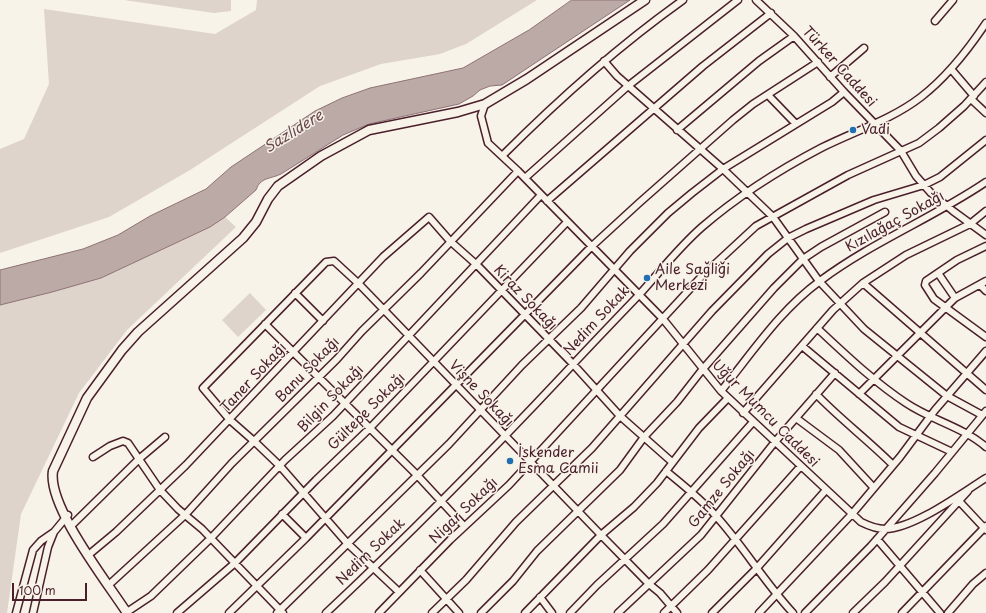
<!DOCTYPE html>
<meta charset="utf-8">
<style>
body{margin:0}
#map{position:relative;width:986px;height:613px;overflow:hidden;background:#f7f3e8;font-family:"Playpen Sans",sans-serif}
canvas{display:block}
.scale{position:absolute;left:12px;top:583px;width:75px;height:18px;box-sizing:border-box;border:2px solid #4a1f2b;border-top:0;padding-left:5px;font-size:12px;line-height:14px;white-space:nowrap;color:#4a1f2b;-webkit-text-stroke:3px #f7f3e8;paint-order:stroke}
</style>
<div id="map">
<canvas width="986" height="613"></canvas>
<div class="scale">100 m</div>
</div>
<script>
const c = document.querySelector('canvas').getContext('2d');
c.lineJoin = 'round';
function fillPath(path, color) {
  c.fillStyle = color;
  c.fill(path, 'evenodd');
}
function stroke(path, color, width, dash) {
  c.strokeStyle = color;
  c.lineWidth = width;
  c.lineCap = dash ? 'butt' : 'round';
  c.setLineDash(dash || []);
  c.stroke(path);
}
function drawText(font, color, halo, rows, align = 'center') {
  c.font = font + ' "Playpen Sans",sans-serif';
  c.lineWidth = 3;
  c.setLineDash([]);
  c.textBaseline = 'middle';
  c.strokeStyle = halo;
  c.fillStyle = color;
  for (const [text, x, y, turn = 0] of rows) {
    c.save();
    c.translate(x, y);
    c.rotate((+turn || 0) * Math.PI / 180);
    c.textAlign = isNaN(turn) ? turn : align;
    if (halo) c.strokeText(text, 0, 0);
    c.fillText(text, 0, 0);
    c.restore();
  }
}
const green = new Path2D(`
 M 124,0 L 231,0 L 231,11 L 214,13 Z
 M 257,0 L 537,0 L 466,44 L 440,54 L 381,64 L 320,86 L 190,170 L 109,217 L 0,253 L 0,149 L 24,139 L 49,84 L 44,9 L 215,34 L 256,10 Z
 M 225,217 L 236,227 L 127,330 L 79,393 L 21,514 L 7,613 L 0,613 L 0,305 L 101,278 L 210,227 Z
 M 250,293 L 266,310 L 238,337 L 222,320 Z`);
const water = new Path2D(`
 M 572,0 L 630,0 L 502,85 L 490,86 L 480,90 L 473,96 L 459,104 L 369,124 L 343,135 L 281,174 C 271,179 260,177 256,190 L 225,217 L 210,227 L 101,278 L 52,292 L 0,305 L 0,270 L 83,249 L 118,235 L 150,216 L 206,189 L 231,167 L 315,111 L 342,98 L 370,88 L 463,68 L 529,30 Z`);
const minor = new Path2D(`
 M 756,0 L 794,36 L 844,92 L 901,151 L 916,176 L 931,193 L 953,211 L 986,235
 M 935,21 L 953,0
 M 604,61 L 617,76 L 723,169 L 773,217 L 819,281 L 864,329 L 947,396 L 982,415
 M 951,69 L 974,96
 M 830,77 L 864,48
 M 768,95 L 796,124
 M 971,99 L 986,113
 M 485,104 L 481,116 L 488,143 L 518,171 L 663,319 L 721,391 L 861,522 C 869,526 876,529 885,529 C 915,528 960,494 986,478
 M 677,130 L 759,61 L 794,36
 M 502,156 C 559,99 617,47 683,0
 M 525,178 L 628,86 L 738,0
 M 547,201 L 703,66 L 771,13
 M 986,246 L 957,260 L 926,281 L 925,285 L 934,299 L 986,337
 M 938,273 L 955,298
 M 863,283 L 986,390
 M 980,285 L 986,291
 M 295,293 L 323,321
 M 265,324 L 417,475 L 464,526
 M 817,328 C 845,354 874,382 906,403 C 931,420 963,427 986,447
 M 802,346 L 899,427 L 952,452
 M 721,391 C 752,353 780,310 820,281 C 872,242 933,218 986,182
 M 816,394 C 840,419 868,440 893,465
 M 859,394 L 955,298 L 986,281
 M 743,413 L 833,310 L 863,283 L 906,255 L 970,224 L 986,211
 M 796,418 L 839,450 L 874,488
 M 93,457 L 110,446 L 123,441 L 128,443 L 160,490 L 178,509 L 202,529 L 283,613
 M 666,471 C 683,485 701,499 716,516 C 744,547 765,583 793,613
 M 959,501 L 986,530
 M 282,514 L 306,538
 M 73,524 L 139,459 L 165,437
 M 877,539 L 940,613
 M 92,552 L 116,532 L 186,465 L 383,257 L 429,217 L 450,241 L 477,265 L 573,364 L 620,416 L 672,462
 M 420,570 L 459,613
 M 112,582 L 185,515 L 232,463 L 337,359 L 362,331 L 421,273 L 518,171
 M 399,592 L 347,543 L 280,466 L 255,442 L 230,420 L 203,388 L 326,262 L 334,261 L 359,284 L 601,535 L 649,584 L 660,593 L 677,613
 M 540,597 L 552,613
 M 130,610 L 151,596 L 211,538 L 285,460 L 333,416 L 541,195
 M 16,613 L 33,550 L 41,541 L 54,532
 M 33,613 L 48,547 L 54,532 L 68,515
 M 177,613 L 235,563 L 316,480 L 369,429 L 567,222
 M 229,613 L 306,538 L 591,247 L 639,203 L 733,120 L 753,104 L 818,62
 M 277,613 L 449,444 L 522,365 L 581,308 L 630,251 L 668,213 L 692,193 L 723,169 L 832,102 L 844,92
 M 326,613 C 408,536 487,456 564,374 C 588,348 613,322 638,296 C 659,273 678,248 702,227 C 738,196 779,170 821,148 C 855,131 891,120 921,97 C 947,77 968,50 986,23
 M 379,613 L 450,540 L 509,485 L 701,277 L 756,226 L 848,175 L 919,143 L 939,128 L 964,106 L 986,82
 M 432,613 L 466,580 L 516,522 L 592,448 L 712,311 L 768,254 L 788,238 L 806,229 L 874,200 L 924,185 L 940,177 L 986,140
 M 481,613 L 513,581 L 537,551 L 620,470 L 644,437 L 677,402 L 702,370 L 774,288 L 803,259 L 821,247 L 885,212
 M 525,613 L 601,535 L 634,507 L 657,483 L 699,428 L 728,398
 M 570,613 L 597,585 L 663,524 L 753,422
 M 618,613 L 701,535 L 774,443 L 835,373
 M 664,613 L 708,570 L 800,467
 M 712,613 L 756,569 L 826,490
 M 759,613 L 852,514 L 900,457 L 935,410 L 986,351
 M 805,613 L 871,546 L 935,473 L 986,411
 M 853,613 L 885,582 L 968,491
 M 902,613 L 986,526
 M 948,613 L 973,584 L 986,573`);
const major = new Path2D(`
 M 127,613 C 107,582 47,506 53,471 L 87,398 L 122,350 L 138,332 L 243,238 L 256,222 L 268,199 L 278,186 L 321,156 L 369,130 L 458,112 L 485,104 L 527,79 L 645,0`);
const markers = [
 [853,130,4,"#1f6fb2"],
 [647,278,4,"#1f6fb2"],
 [510,461,4,"#1f6fb2"]
];
const streetNames = [
 ["Türker Caddesi",839,67,48],
 ["Kızılağaç Sokağı",895,222,-29],
 ["Kiraz Sokağı",525,298,46],
 ["Nedim Sokak",597,321,-47],
 ["Banu Sokağı",308,370,-46],
 ["Taner Sokağı",254,378,-47],
 ["Vişne Sokağı",481,394,46],
 ["Bilgin Sokağı",331,399,-46],
 ["Gültepe Sokağı",367,412,-45],
 ["Uğur Mumcu Caddesi",765,414,45],
 ["Gamze Sokağı",722,489,-51],
 ["Nigar Sokağı",464,511,-44],
 ["Nedim Sokak",371,552,-44]
];
const poiNames = [
 ["Vadi",861,130],
 ["Aile Sağliği",655,270],
 ["Merkezi",655,286],
 ["İskender",518,453],
 ["Esma Camii",518,469]
];
const waterNames = [
 ["Sazlıdere",294,132,-32]
];
fillPath(green, '#ded4cc');
fillPath(water, '#bcaaa7');
stroke(water, '#8e7275', 1);
stroke(minor, '#4a1f2b', 9);
stroke(major, '#4a1f2b', 11);
stroke(minor, '#f7f3e8', 6);
stroke(major, '#f7f3e8', 8);
for (const [x, y, r, color] of markers) {
  const dot = new Path2D();
  dot.arc(x, y, r, 0, 2 * Math.PI);
  c.fillStyle = color;
  c.fill(dot);
  stroke(dot, '#f7f3e8', 1.5);
}
drawText('14px', '#4a1f2b', '#f7f3e8', streetNames);
drawText('14px', '#4a1f2b', '#f7f3e8', poiNames, 'left');
drawText('italic 15px', '#6c4950', '#f7f3e8', waterNames);
</script>
